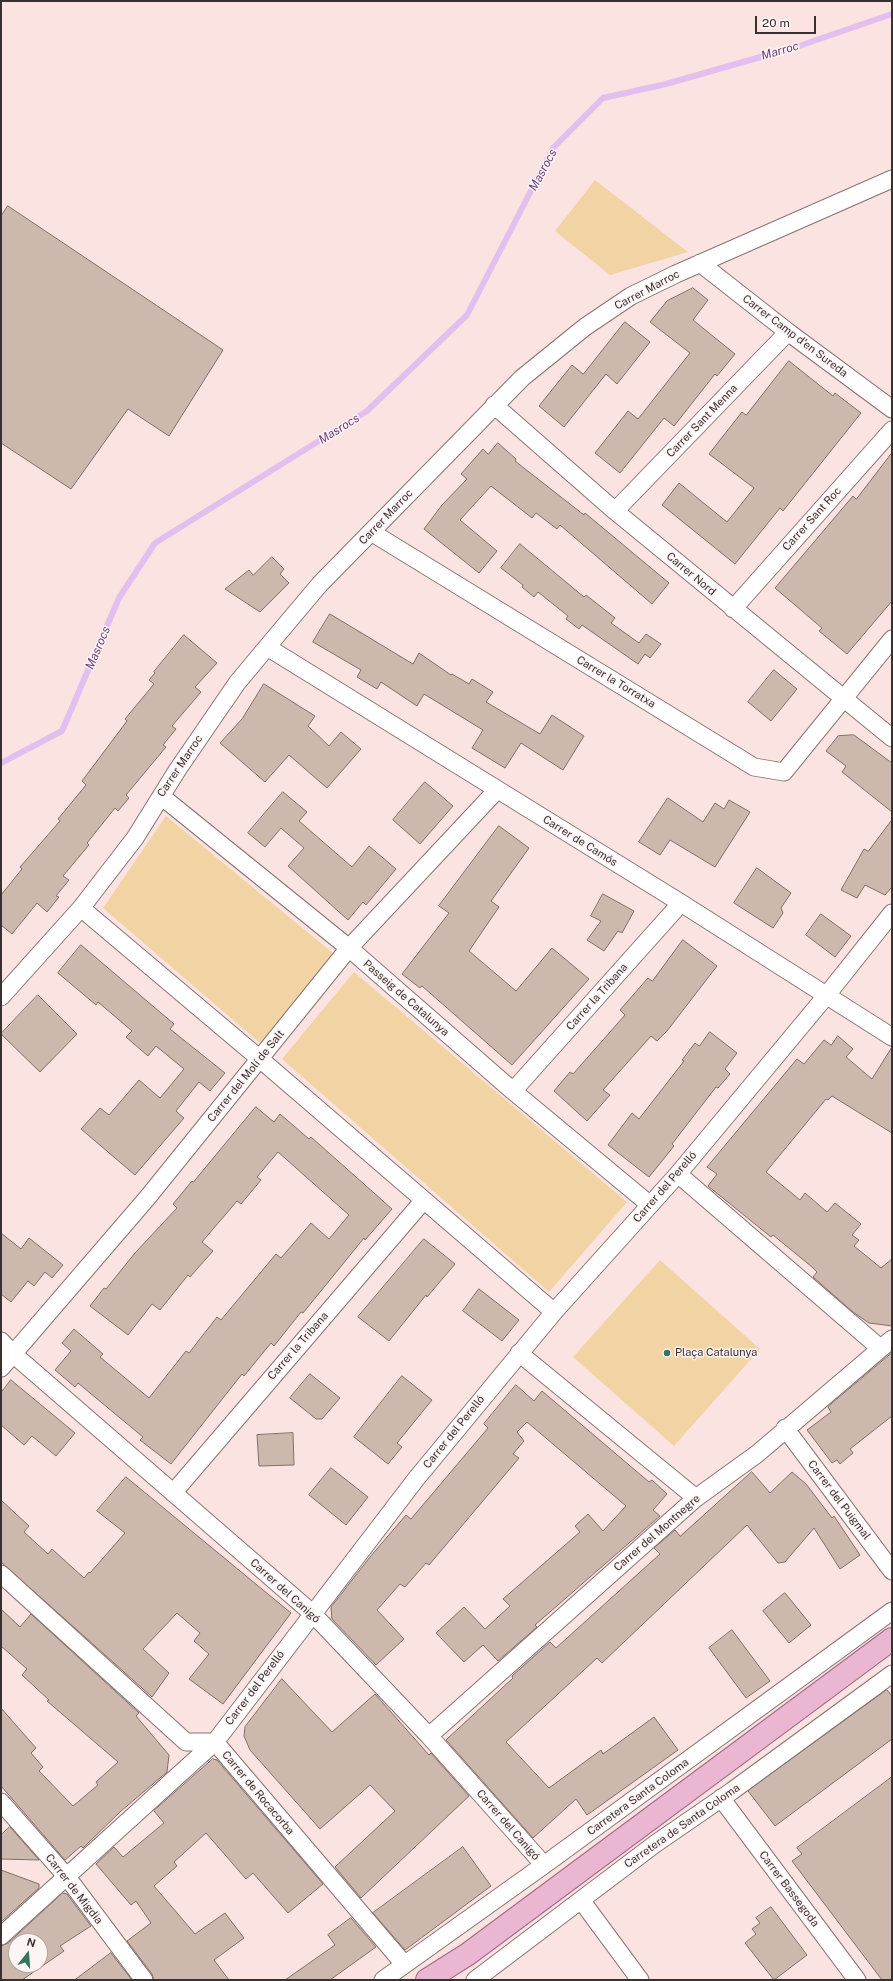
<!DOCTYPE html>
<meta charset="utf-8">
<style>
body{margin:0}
#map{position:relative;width:893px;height:1981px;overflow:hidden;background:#fbe3e2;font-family:"Public Sans",sans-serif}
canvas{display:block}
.frame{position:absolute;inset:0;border:2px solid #393030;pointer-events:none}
.north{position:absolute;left:8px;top:1933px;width:40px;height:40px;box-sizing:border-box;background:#fef4f4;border:1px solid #afa6a6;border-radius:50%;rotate:17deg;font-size:11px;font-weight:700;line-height:16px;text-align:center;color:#393030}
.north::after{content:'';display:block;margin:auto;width:14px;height:18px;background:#367460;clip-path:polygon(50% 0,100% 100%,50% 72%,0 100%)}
.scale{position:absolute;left:755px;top:16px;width:61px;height:18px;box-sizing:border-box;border:2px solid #393030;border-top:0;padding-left:5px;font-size:12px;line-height:14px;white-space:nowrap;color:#393030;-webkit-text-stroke:3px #fef4f4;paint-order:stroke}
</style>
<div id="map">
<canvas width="893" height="1981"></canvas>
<div class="frame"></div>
<div class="north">N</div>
<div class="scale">20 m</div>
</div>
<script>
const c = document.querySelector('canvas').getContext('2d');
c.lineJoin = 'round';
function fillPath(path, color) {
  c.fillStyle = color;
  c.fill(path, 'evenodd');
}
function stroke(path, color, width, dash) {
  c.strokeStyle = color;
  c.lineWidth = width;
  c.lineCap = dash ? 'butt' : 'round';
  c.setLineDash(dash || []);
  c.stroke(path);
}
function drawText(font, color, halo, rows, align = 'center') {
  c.font = font + ' "Public Sans",sans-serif';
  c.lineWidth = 3;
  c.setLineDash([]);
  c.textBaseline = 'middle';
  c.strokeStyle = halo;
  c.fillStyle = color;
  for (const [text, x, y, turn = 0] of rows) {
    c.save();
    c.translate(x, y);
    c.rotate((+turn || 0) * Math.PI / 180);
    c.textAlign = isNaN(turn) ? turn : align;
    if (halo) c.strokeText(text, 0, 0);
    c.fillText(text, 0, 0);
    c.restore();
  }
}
const green = new Path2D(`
 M 595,180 L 688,252 L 610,275 L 555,231 Z
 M 166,816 L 334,954 L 260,1043 L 103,908 Z
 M 354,972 L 627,1202 L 549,1292 L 282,1059 Z
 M 660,1260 L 760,1349 L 674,1446 L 573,1357 Z`);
const stream = new Path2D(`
 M 1,763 L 62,731 L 119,598 L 155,543 L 367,411 L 467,315 L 553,148 L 603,98 L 666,84 L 799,46 L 892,14`);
const building = new Path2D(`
 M 8,206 L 223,350 L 169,436 L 128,409 L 71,489 L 1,443 L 1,216 Z
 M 693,288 L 708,300 L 693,320 L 735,354 L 717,376 L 715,374 L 674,426 L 664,418 L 620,473 L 595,453 L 628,411 L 638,419 L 690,353 L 650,322 L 667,301 Z
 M 625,322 L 650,342 L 617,384 L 606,374 L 564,427 L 539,406 L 572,365 L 583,374 Z
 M 789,361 L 833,396 L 835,393 L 861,413 L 783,511 L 780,508 L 735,564 L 662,505 L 679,483 L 727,522 L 754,488 L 709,454 L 742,412 L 746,415 Z
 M 498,443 L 516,459 L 515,461 L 584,515 L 585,513 L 669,583 L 652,604 L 560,525 L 557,529 L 536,513 L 532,518 L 491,486 L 460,520 L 497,551 L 479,573 L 424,529 L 442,505 L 467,479 L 461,474 L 483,449 L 488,454 Z
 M 892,453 L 892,601 L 847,654 L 819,631 L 822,628 L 775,588 L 853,496 L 856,499 Z
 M 520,544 L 584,597 L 586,595 L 615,618 L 611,623 L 639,643 L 646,634 L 661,644 L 650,658 L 645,654 L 638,664 L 582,625 L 579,629 L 566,619 L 568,616 L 538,592 L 534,597 L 522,587 L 523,585 L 501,568 Z
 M 272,557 L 284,569 L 280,574 L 289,583 L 260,612 L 225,589 L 249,570 L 253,575 Z
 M 330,614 L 413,664 L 419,653 L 451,675 L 452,674 L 469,684 L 472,679 L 493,692 L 486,702 L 540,734 L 552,715 L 584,736 L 563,770 L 521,743 L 505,768 L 472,748 L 483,730 L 424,694 L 417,706 L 381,682 L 377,689 L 357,677 L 361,670 L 313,642 Z
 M 184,635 L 217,663 L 195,687 L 201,692 L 172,726 L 176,729 L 163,745 L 166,747 L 126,795 L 129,798 L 118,811 L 115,808 L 87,843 L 89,845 L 63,876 L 69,880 L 56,896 L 59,897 L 47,912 L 37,903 L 12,934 L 1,925 L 1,895 L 22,869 L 20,867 L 60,821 L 58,819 L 86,785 L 82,781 L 127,721 L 125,719 L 154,684 L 149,680 L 155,673 L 154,672 Z
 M 774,670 L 797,689 L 771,721 L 748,702 Z
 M 264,684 L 315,716 L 308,726 L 329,746 L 341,732 L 361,749 L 327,788 L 289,755 L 265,782 L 220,743 L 242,719 Z
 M 854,735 L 892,763 L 892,812 L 842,772 L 846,766 L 826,751 L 838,736 Z
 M 425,782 L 453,806 L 420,844 L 393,820 Z
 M 283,792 L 307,812 L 299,821 L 352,867 L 369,846 L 396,869 L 366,905 L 363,902 L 348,920 L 288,866 L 304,848 L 281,828 L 265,847 L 248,833 Z
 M 668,798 L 703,822 L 715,803 L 724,809 L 729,800 L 750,812 L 715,867 L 670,840 L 660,855 L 639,842 Z
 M 892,820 L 892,887 L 885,895 L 865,885 L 857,898 L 841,890 L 864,849 L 868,851 Z
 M 499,826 L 529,848 L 491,901 L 499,907 L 469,951 L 516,991 L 552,948 L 589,979 L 512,1065 L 422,986 L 420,988 L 402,974 L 449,913 L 439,906 Z
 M 757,868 L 791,893 L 781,908 L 783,913 L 773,928 L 734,903 Z
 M 603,894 L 634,911 L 622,933 L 618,931 L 604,951 L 587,940 L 601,921 L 591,916 Z
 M 821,914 L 851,936 L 835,957 L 806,935 Z
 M 683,940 L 717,966 L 667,1031 L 657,1041 L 651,1036 L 603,1090 L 610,1095 L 587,1121 L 554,1091 L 570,1072 L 573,1074 L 625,1015 L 620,1010 L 648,978 L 652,981 Z
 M 81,945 L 174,1024 L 170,1029 L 225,1073 L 210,1091 L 199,1082 L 176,1111 L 184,1118 L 135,1175 L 81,1129 L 100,1108 L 109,1115 L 139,1080 L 160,1098 L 184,1069 L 156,1046 L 148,1056 L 126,1037 L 132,1031 L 98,1002 L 96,1005 L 58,973 Z
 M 38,995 L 77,1034 L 40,1072 L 1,1034 Z
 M 710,1032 L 737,1053 L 725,1069 L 730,1074 L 718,1088 L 716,1087 L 672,1144 L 674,1146 L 649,1177 L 608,1145 L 632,1113 L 639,1119 L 684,1061 L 682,1060 L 695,1043 L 699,1046 Z
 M 838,1036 L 853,1049 L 846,1057 L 872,1079 L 892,1047 L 892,1133 L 832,1096 L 828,1100 L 826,1099 L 766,1172 L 800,1200 L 805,1193 L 827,1212 L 835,1203 L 861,1224 L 852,1235 L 859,1240 L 854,1246 L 881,1268 L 892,1259 L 892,1326 L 869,1323 L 853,1312 L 813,1277 L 817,1272 L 812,1267 L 773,1235 L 771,1237 L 708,1186 L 717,1174 L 707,1167 L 797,1059 L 804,1064 L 824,1040 L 831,1045 Z
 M 256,1107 L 274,1122 L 280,1114 L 309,1139 L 311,1137 L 392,1209 L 365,1240 L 364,1238 L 303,1313 L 301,1312 L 274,1346 L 271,1343 L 244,1376 L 242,1374 L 171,1464 L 140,1440 L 143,1437 L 78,1383 L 75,1387 L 55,1370 L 71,1351 L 62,1343 L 74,1329 L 103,1354 L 100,1357 L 149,1398 L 186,1351 L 189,1353 L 217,1317 L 221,1320 L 276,1254 L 281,1258 L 311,1223 L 329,1239 L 349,1215 L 278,1152 L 257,1177 L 261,1180 L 241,1204 L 237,1201 L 202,1242 L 213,1251 L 190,1277 L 188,1275 L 160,1310 L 152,1304 L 128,1335 L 90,1306 L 104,1288 L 106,1289 L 135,1253 L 177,1208 L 173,1204 L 192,1181 L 193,1182 Z
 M 1,1233 L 21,1249 L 29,1238 L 63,1265 L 52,1278 L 45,1272 L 34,1286 L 28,1281 L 11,1302 L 1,1294 Z
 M 424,1239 L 455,1264 L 427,1297 L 426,1295 L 389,1341 L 358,1317 Z
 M 479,1289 L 519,1320 L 502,1341 L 463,1311 Z
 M 892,1353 L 892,1416 L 850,1449 L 853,1453 L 840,1464 L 837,1460 L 832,1463 L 807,1430 L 831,1412 L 828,1407 Z
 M 310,1374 L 340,1398 L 322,1419 L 316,1419 L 290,1398 Z
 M 402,1376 L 432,1400 L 397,1443 L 402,1447 L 388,1464 L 354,1437 Z
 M 11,1380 L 75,1433 L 56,1456 L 32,1436 L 24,1445 L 1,1425 L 1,1393 Z
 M 516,1385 L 534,1401 L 542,1391 L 649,1482 L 652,1480 L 667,1494 L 653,1510 L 660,1516 L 535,1625 L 537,1627 L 498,1661 L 483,1645 L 464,1662 L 436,1633 L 464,1607 L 485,1629 L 510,1606 L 503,1599 L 580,1532 L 575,1526 L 588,1514 L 603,1531 L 626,1506 L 527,1422 L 517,1432 L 524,1441 L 513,1454 L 519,1458 L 429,1565 L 426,1563 L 405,1587 L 400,1584 L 377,1610 L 404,1639 L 376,1665 L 332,1619 L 331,1607 L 370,1557 L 406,1515 L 411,1519 L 488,1428 L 484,1424 Z
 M 293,1433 L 294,1465 L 259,1466 L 257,1435 Z
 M 331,1468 L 368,1497 L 346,1525 L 309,1495 Z
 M 752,1472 L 770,1493 L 792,1472 L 806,1484 L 832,1518 L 834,1516 L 860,1555 L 840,1569 L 814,1528 L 785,1562 L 778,1563 L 747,1525 L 602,1663 L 597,1658 L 506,1742 L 549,1788 L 601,1750 L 603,1754 L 654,1717 L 678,1750 L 587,1815 L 576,1799 L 533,1838 L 446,1740 L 513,1678 L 512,1676 L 550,1642 L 556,1648 L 660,1554 L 654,1548 L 675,1530 L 680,1536 Z
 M 126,1477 L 291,1613 L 223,1704 L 189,1679 L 209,1654 L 194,1641 L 200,1633 L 177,1613 L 143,1649 L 169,1673 L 152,1697 L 1,1562 L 1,1500 L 29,1526 L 24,1532 L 48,1554 L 52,1549 L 84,1578 L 89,1572 L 90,1573 L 125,1533 L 97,1511 Z
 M 785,1593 L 811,1625 L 789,1643 L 763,1611 Z
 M 1,1609 L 20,1627 L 31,1614 L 139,1713 L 136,1716 L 169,1755 L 167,1772 L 121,1811 L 83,1848 L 81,1846 L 65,1860 L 1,1786 L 1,1708 L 36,1748 L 31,1753 L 43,1767 L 39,1771 L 73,1806 L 98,1785 L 96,1782 L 118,1762 L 47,1701 L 49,1700 L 22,1675 L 27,1669 L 1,1646 Z
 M 732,1630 L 770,1681 L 746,1698 L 709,1648 Z
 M 282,1679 L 332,1732 L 375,1694 L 429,1755 L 431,1753 L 469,1796 L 361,1898 L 335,1867 L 395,1811 L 370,1785 L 320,1829 L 250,1750 L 244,1736 L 245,1727 Z
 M 887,1690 L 892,1696 L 892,1739 L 775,1826 L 748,1791 Z
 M 213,1759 L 217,1760 L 323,1884 L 288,1913 L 253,1873 L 246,1879 L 206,1833 L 174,1862 L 177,1866 L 154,1886 L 195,1934 L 225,1913 L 244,1938 L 214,1960 L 229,1980 L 154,1980 L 152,1974 L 127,1941 L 151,1923 L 136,1901 L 131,1905 L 96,1864 L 114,1847 L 123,1857 L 164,1823 L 154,1811 Z
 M 892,1777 L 892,1980 L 882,1980 L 792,1861 L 802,1854 L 797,1848 Z
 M 10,1827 L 39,1860 L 1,1859 L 1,1835 Z
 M 463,1847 L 491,1886 L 405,1950 L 373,1913 Z
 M 1,1870 L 39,1884 L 39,1888 L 1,1922 Z
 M 63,1893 L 67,1894 L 91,1926 L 60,1946 L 64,1951 L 22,1980 L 1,1980 L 1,1946 L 8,1943 ZM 16,1941 L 40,1941 L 40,1965 L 16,1965 Z
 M 771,1907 L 807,1955 L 774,1980 L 745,1943 L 756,1934 L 752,1929 L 760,1923 L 756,1918 Z
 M 351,1918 L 376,1947 L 330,1980 L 285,1980 L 335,1945 L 328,1935 Z
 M 111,1953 L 132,1980 L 75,1980 Z`);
const minor = new Path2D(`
 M 700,263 L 788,332 L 892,409
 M 494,405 L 615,511 L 892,738
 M 615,511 L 788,332
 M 371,532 L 754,767 L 784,772 L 892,639
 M 733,609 L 892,430
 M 267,647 L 681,903 L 892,1037
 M 161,796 L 349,948 L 513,1091 L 649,1204
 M 81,908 L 260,1059 L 554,1312
 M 1,997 L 81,908 L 135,838 L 178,769 L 237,683 L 267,647 L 320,584 L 522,378 L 585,327 L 631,296 L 676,274 L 892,179
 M 513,1091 L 681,903
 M 678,1174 L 880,1348
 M 1,1341 L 12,1353 L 312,1613 L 429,1736 L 544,1865
 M 519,1353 L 696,1498
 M 1,1368 L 148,1197 L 349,948 L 497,790
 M 785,1428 L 892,1571
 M 173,1493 L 424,1200
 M 1,1574 L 186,1742 L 215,1742 L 404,1964
 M 429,1736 L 696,1498 L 757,1454 L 892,1339
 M 721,1798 L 857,1980
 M 1,1802 L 67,1877 L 144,1980
 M 581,1900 L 640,1980
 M 1,1936 L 215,1742 L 416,1479 L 554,1312 L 678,1174 L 826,996 L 892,913
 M 383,1980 L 544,1865 L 892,1611
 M 475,1980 L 655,1844 L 732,1791 L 892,1674`);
const primary = new Path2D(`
 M 427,1980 L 468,1954 L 892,1639`);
const markers = [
 [667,1353,4,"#367460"]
];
const streetNames = [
 ["Carrer Marroc",647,290,-28],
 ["Carrer Camp d'en Sureda",795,336,37],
 ["Carrer Sant Menna",702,421,-46],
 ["Carrer Marroc",386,517,-46],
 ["Carrer Sant Roc",812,519,-48],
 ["Carrer Nord",691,574,40],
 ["Carrer la Torratxa",616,682,31],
 ["Carrer Marroc",180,766,-56],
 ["Carrer de Camós",580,841,32],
 ["Carrer la Tribana",597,997,-48],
 ["Passeig de Catalunya",406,998,41],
 ["Carrer del Molí de Salt",246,1076,-51],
 ["Carrer del Perelló",665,1187,-49],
 ["Carrer la Tribana",298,1346,-49],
 ["Carrer del Perelló",454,1432,-51],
 ["Carrer del Puigmal",839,1500,53],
 ["Carrer del Montnegre",657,1533,-41],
 ["Carrer del Canigó",285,1591,42],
 ["Carrer del Perelló",255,1688,-53],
 ["Carrer de Rocacorba",258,1793,50],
 ["Carretera Santa Coloma",638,1797,-36],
 ["Carrer del Canigó",508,1825,49],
 ["Carretera de Santa Coloma",682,1826,-35],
 ["Carrer de Migdia",74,1889,52],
 ["Carrer Bassegoda",789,1889,53]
];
const poiNames = [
 ["Plaça Catalunya",675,1353]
];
const waterNames = [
 ["Marroc",780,51,-16],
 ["Masrocs",543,170,-62],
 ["Masrocs",339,429,-32],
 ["Masrocs",98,648,-67]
];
fillPath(green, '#f2d4a4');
stroke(stream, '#e2bfee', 6);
fillPath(building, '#cdb8ae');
stroke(building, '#816f65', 1);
stroke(minor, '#8a7474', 19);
stroke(primary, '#a46786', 24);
stroke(minor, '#fff', 17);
stroke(primary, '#ebb6d2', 22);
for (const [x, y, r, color] of markers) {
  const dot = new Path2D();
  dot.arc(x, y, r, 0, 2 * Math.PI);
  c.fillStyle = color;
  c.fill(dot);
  stroke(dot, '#fef4f4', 1.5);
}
drawText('11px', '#393030', '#fef4f4', streetNames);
drawText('11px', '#393030', '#fef4f4', poiNames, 'left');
drawText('italic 12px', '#6b407a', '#fef4f4', waterNames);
</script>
